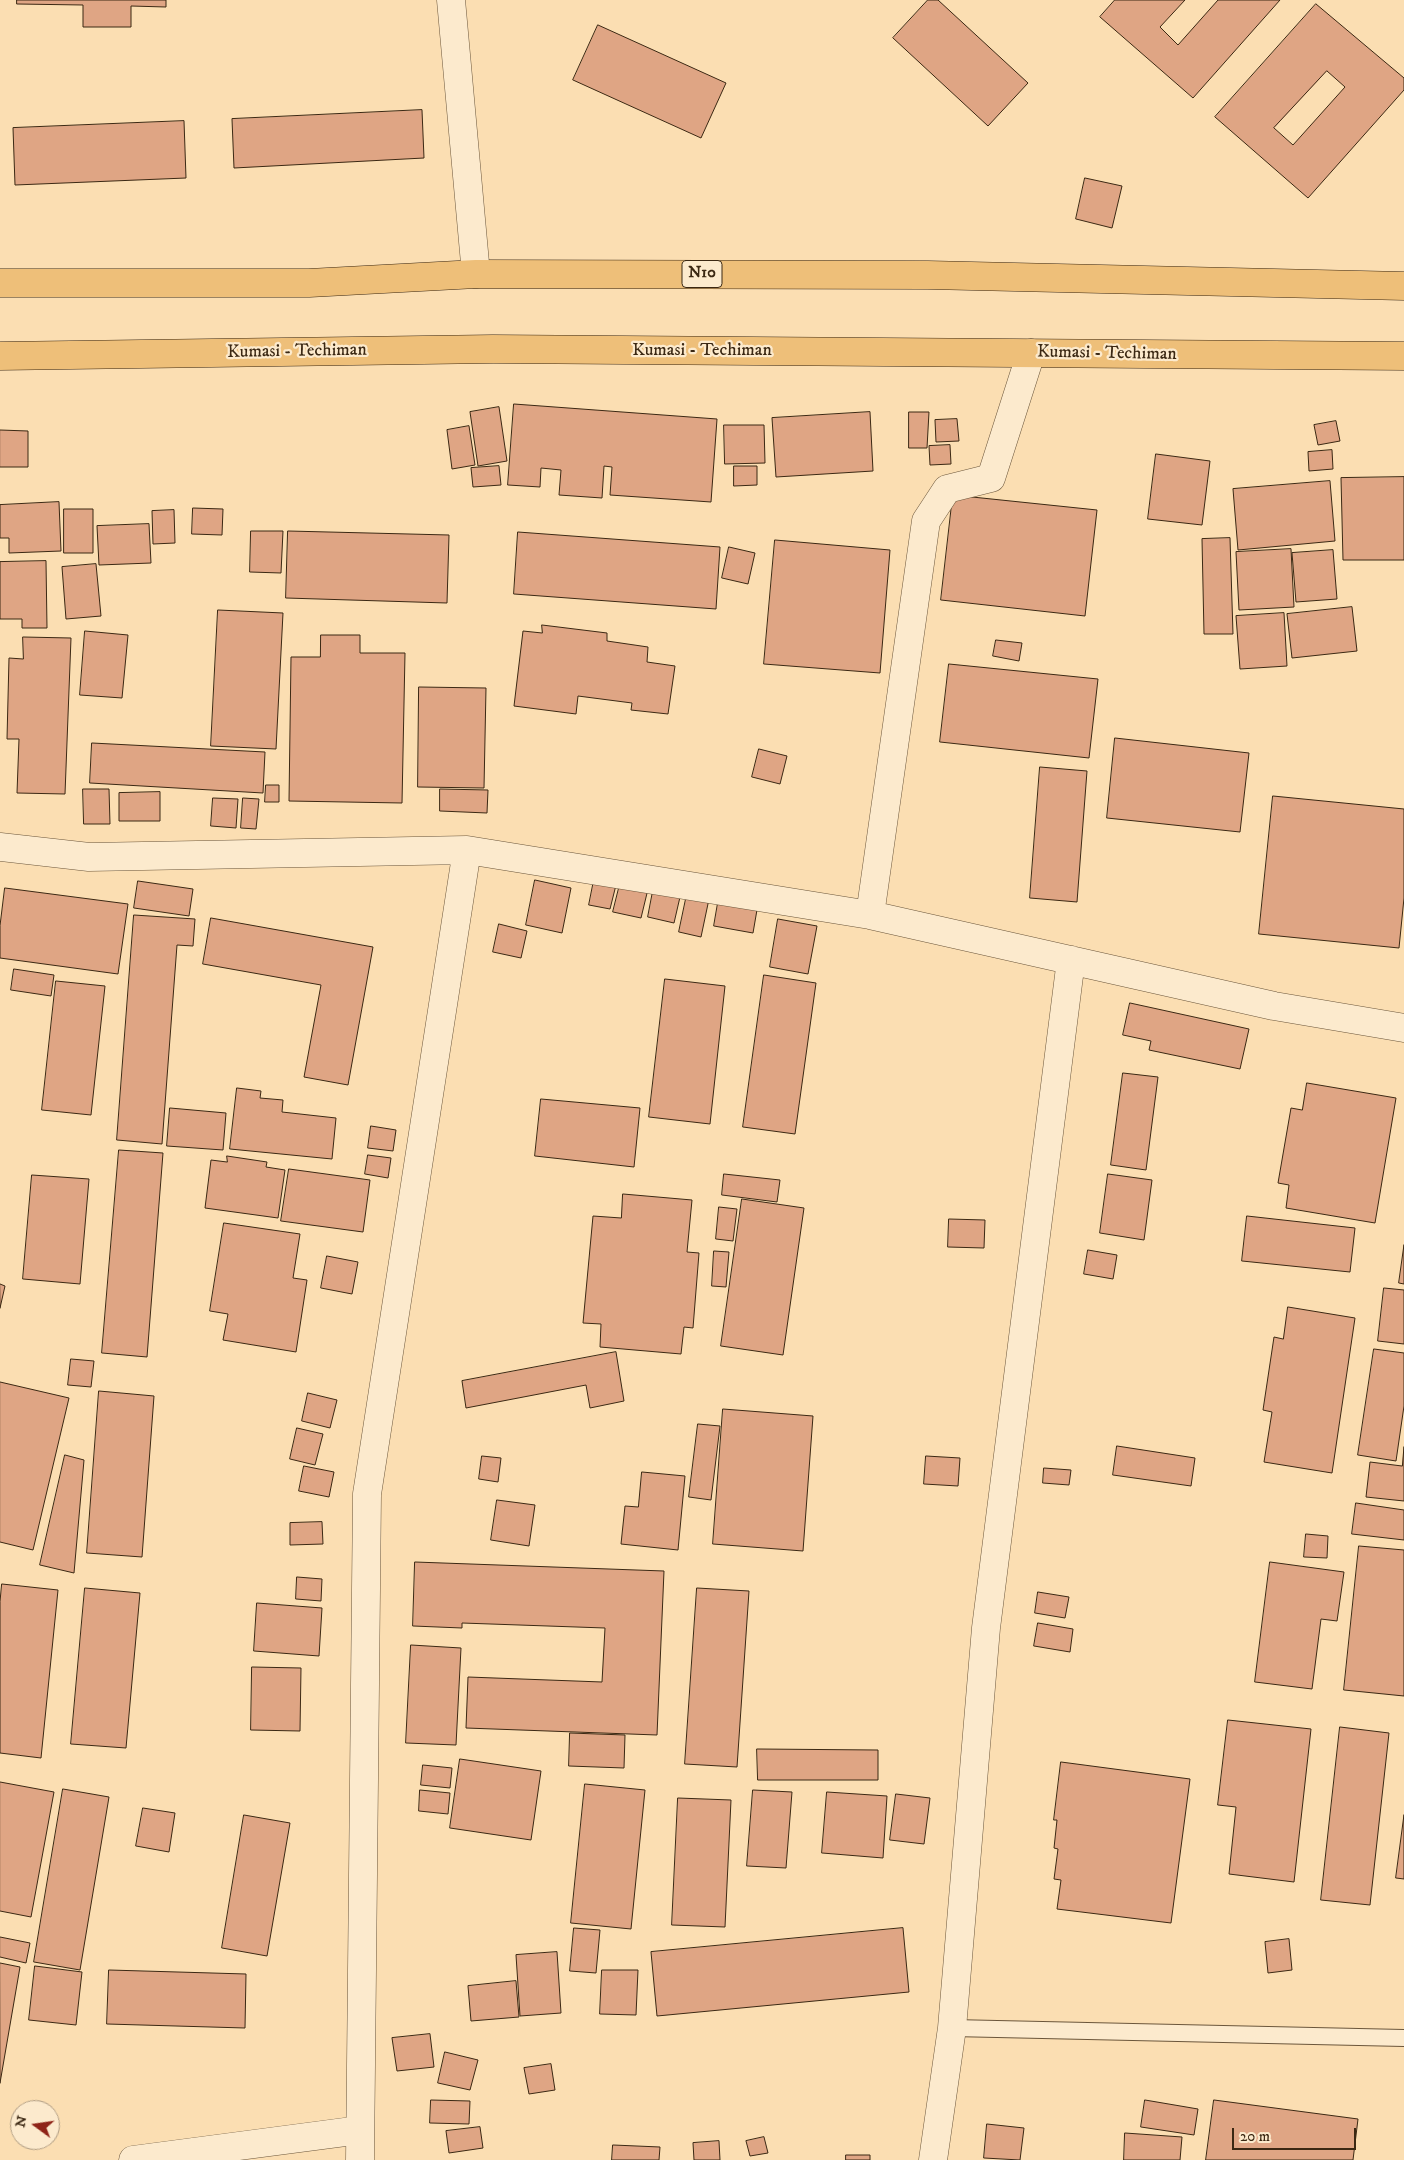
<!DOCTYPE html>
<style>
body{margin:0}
#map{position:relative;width:1404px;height:2160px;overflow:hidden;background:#fbdeb2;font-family:"IM FELL DW Pica",serif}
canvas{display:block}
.north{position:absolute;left:10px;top:2100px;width:50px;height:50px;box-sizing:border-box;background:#fceacd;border:1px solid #af9c83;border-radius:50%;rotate:284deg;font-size:14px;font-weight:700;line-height:20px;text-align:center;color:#3b2813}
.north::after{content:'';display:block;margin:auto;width:18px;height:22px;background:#8f2418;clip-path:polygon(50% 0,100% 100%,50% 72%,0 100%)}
.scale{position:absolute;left:1232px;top:2128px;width:124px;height:22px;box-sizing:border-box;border:2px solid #3b2813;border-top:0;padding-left:6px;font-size:15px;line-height:18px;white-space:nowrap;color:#3b2813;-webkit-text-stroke:4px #fceacd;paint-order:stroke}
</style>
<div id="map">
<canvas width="1404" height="2160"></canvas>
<div class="north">N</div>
<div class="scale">20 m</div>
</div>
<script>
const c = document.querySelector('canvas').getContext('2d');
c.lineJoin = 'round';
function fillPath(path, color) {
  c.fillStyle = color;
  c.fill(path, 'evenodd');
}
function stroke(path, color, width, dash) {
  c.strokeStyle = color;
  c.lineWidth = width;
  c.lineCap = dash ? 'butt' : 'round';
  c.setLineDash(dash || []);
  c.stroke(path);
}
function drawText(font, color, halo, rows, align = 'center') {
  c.font = font + ' "IM FELL DW Pica",serif';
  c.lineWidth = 4.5;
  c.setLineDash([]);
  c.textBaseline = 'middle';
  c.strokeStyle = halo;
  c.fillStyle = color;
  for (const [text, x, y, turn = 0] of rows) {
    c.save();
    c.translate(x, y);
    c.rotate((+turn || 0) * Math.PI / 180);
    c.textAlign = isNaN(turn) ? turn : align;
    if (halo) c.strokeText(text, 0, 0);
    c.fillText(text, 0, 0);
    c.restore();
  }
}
const building = new Path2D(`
 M 17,0 L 166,0 L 166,7 L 131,6 L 131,27 L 83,27 L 83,5 L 17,4 Z
 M 928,0 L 938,0 L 1028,83 L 988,126 L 893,38 Z
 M 1115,0 L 1185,0 L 1160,27 L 1178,45 L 1218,0 L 1280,0 L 1193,98 L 1100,17 Z
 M 1316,4 L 1404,78 L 1404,90 L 1308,198 L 1215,117 ZM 1327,71 L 1345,87 L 1293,145 L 1274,128 Z
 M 598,25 L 726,83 L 701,138 L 573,80 Z
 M 422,110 L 424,158 L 234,168 L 232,119 Z
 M 184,121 L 186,178 L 15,185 L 13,128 Z
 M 1085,178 L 1122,186 L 1112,228 L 1076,219 Z
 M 514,404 L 717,419 L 711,502 L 610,495 L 612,467 L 604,466 L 602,498 L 559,495 L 561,470 L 541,468 L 540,487 L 508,485 Z
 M 499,407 L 507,461 L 478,466 L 470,412 Z
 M 870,412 L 873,471 L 776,477 L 772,418 Z
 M 909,412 L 929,412 L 927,448 L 909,448 Z
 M 957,419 L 959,441 L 936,442 L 935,420 Z
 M 1336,421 L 1340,441 L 1318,445 L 1314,425 Z
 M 724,425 L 764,425 L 765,463 L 725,464 Z
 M 469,426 L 475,465 L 452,469 L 447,430 Z
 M 0,430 L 28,431 L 28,467 L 0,467 Z
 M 950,445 L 951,464 L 930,465 L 929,446 Z
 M 1332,450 L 1333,469 L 1309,471 L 1308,452 Z
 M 1156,454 L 1210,461 L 1202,525 L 1148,519 Z
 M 499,466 L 501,485 L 473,487 L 471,468 Z
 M 734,466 L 757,466 L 757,485 L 734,486 Z
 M 1404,477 L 1404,560 L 1343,560 L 1341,478 Z
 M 1330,481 L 1335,541 L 1238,550 L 1233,489 Z
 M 953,495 L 1097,510 L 1085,616 L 941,600 Z
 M 59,502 L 61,551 L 9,553 L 9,538 L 0,538 L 0,505 Z
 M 193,508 L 223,509 L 222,535 L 192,534 Z
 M 64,509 L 93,509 L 93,553 L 64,553 Z
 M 174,510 L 175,543 L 153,544 L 152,511 Z
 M 149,524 L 151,563 L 99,565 L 97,526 Z
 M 251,531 L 283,531 L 281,573 L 250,572 Z
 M 288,531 L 449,535 L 447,603 L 286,598 Z
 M 518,532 L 720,547 L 716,609 L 514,594 Z
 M 1230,538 L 1233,634 L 1204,634 L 1202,539 Z
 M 775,540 L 890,550 L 880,673 L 764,664 Z
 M 729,547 L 755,553 L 748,584 L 722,578 Z
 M 1291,549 L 1294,607 L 1239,610 L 1236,552 Z
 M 1333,550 L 1337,599 L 1296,602 L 1292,553 Z
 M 46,561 L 47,628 L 22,628 L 22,619 L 0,619 L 0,562 Z
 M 96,564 L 101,616 L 66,619 L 62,567 Z
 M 1352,607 L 1357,651 L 1292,658 L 1287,614 Z
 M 218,610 L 283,613 L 276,749 L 211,746 Z
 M 1284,613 L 1287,666 L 1240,669 L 1236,616 Z
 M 542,625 L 607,633 L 607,641 L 648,647 L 647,662 L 675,666 L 668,714 L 631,710 L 632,703 L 578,696 L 576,714 L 514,706 L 523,631 L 542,633 Z
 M 85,631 L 128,635 L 122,698 L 80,695 Z
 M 321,635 L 360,635 L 360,653 L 405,653 L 402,803 L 289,801 L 291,657 L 320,657 Z
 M 23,637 L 71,638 L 65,794 L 17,793 L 19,739 L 7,739 L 9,658 L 23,659 Z
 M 996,640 L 1022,643 L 1019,661 L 993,656 Z
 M 949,664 L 1098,679 L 1089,758 L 940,742 Z
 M 419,687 L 486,688 L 484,788 L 418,787 Z
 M 1115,738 L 1249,753 L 1240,832 L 1107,818 Z
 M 92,743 L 265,752 L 263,793 L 90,783 Z
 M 759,749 L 787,756 L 780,784 L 752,777 Z
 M 1040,767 L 1087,771 L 1077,902 L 1030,898 Z
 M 266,785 L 279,785 L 279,802 L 265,802 Z
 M 83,789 L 109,789 L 110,824 L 84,824 Z
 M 440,789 L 488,790 L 487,813 L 440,811 Z
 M 160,792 L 160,821 L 119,821 L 119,793 Z
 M 1273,796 L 1404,809 L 1404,898 L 1399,948 L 1259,934 Z
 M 213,798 L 238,799 L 236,828 L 211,826 Z
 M 243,798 L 259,799 L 256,829 L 241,828 Z
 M 535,880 L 571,888 L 562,933 L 526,925 Z
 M 594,880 L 616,885 L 610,909 L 589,905 Z
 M 138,881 L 193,889 L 189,916 L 134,908 Z
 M 620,884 L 648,889 L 641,918 L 613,912 Z
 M 5,888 L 128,904 L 118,974 L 0,958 L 0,926 Z
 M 653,891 L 680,897 L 674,923 L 648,917 Z
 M 687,894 L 709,899 L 701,937 L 679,932 Z
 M 719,897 L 758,904 L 753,933 L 714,926 Z
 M 134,915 L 195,919 L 193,946 L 177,945 L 162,1144 L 117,1140 Z
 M 211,918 L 373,947 L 348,1085 L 304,1077 L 321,985 L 203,964 Z
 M 778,919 L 817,926 L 808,974 L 770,967 Z
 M 499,924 L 527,931 L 521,958 L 493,952 Z
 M 14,969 L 54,975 L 51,996 L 11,990 Z
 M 764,975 L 816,983 L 795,1134 L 743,1127 Z
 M 665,979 L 725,986 L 710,1124 L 649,1117 Z
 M 56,981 L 105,986 L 91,1115 L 42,1110 Z
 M 1130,1003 L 1249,1029 L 1240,1069 L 1149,1050 L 1151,1041 L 1123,1035 Z
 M 1123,1073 L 1158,1077 L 1146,1170 L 1111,1165 Z
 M 1307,1083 L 1396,1098 L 1375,1223 L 1286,1208 L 1289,1185 L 1278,1183 L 1291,1108 L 1302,1110 Z
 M 237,1088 L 261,1091 L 260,1098 L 283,1100 L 282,1112 L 336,1118 L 332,1159 L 230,1149 Z
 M 541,1099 L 640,1108 L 634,1167 L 535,1156 Z
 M 170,1108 L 226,1113 L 223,1150 L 167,1146 Z
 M 371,1126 L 396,1130 L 393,1151 L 368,1148 Z
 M 119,1150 L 163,1153 L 147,1357 L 102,1353 Z
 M 368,1155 L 391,1158 L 388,1178 L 365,1174 Z
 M 227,1156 L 267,1162 L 266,1167 L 285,1170 L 278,1218 L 205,1208 L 211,1160 L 227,1162 Z
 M 289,1169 L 370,1180 L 363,1232 L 281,1221 Z
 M 724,1174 L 780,1180 L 777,1202 L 722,1195 Z
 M 1108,1174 L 1152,1180 L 1144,1240 L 1100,1233 Z
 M 32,1175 L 89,1179 L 80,1284 L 23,1279 Z
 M 623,1194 L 692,1200 L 687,1252 L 699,1253 L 693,1328 L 684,1327 L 681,1354 L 600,1347 L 601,1324 L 583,1323 L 593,1216 L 621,1218 Z
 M 742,1199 L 804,1208 L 783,1355 L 721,1346 Z
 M 719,1207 L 737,1209 L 733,1241 L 716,1239 Z
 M 1247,1216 L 1355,1228 L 1350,1272 L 1242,1261 Z
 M 949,1219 L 985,1220 L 984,1248 L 948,1247 Z
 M 224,1223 L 300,1234 L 293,1278 L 307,1280 L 296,1352 L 223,1340 L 228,1314 L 210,1311 Z
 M 1404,1245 L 1404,1284 L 1399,1283 Z
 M 1088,1250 L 1117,1255 L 1113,1279 L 1084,1274 Z
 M 714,1251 L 729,1252 L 726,1287 L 712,1286 Z
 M 327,1256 L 358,1262 L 352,1294 L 321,1288 Z
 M 0,1284 L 5,1286 L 0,1308 Z
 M 1384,1288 L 1404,1290 L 1404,1344 L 1378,1341 Z
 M 1288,1307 L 1355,1318 L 1332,1473 L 1264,1462 L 1272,1412 L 1263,1410 L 1274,1337 L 1283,1339 Z
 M 1374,1349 L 1404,1353 L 1404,1406 L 1396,1461 L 1358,1455 Z
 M 616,1352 L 624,1401 L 590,1408 L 586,1385 L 466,1408 L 462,1381 Z
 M 71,1359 L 94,1361 L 91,1387 L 68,1385 Z
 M 0,1382 L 69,1398 L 33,1550 L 0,1542 Z
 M 99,1391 L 154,1396 L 142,1557 L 87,1553 Z
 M 308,1393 L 337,1400 L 330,1428 L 302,1421 Z
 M 723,1409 L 813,1416 L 803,1551 L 713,1544 Z
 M 698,1424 L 720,1426 L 711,1500 L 689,1497 Z
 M 297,1428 L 323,1434 L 315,1465 L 290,1459 Z
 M 1117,1446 L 1195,1458 L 1191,1486 L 1113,1475 Z
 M 1404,1447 L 1404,1501 L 1366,1497 L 1370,1462 L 1402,1466 Z
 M 65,1455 L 84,1460 L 74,1573 L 40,1565 Z
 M 482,1456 L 501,1458 L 498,1482 L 479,1479 Z
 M 926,1456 L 960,1458 L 958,1486 L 924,1484 Z
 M 304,1466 L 334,1472 L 329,1497 L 299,1491 Z
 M 1044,1468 L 1071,1470 L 1069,1485 L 1043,1483 Z
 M 642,1472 L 685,1476 L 678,1550 L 621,1544 L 625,1506 L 638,1507 Z
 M 497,1500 L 535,1505 L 529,1546 L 491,1540 Z
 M 1356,1503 L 1404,1510 L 1404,1540 L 1352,1534 Z
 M 322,1522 L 323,1544 L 290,1545 L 290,1523 Z
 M 1306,1534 L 1328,1536 L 1327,1558 L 1304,1557 Z
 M 1359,1546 L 1404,1550 L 1404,1696 L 1344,1690 Z
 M 415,1562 L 664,1571 L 657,1735 L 466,1728 L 468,1677 L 602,1682 L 605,1628 L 462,1623 L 462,1628 L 413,1626 Z
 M 1270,1562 L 1344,1572 L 1337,1621 L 1321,1619 L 1312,1689 L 1255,1682 Z
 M 297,1577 L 322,1579 L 321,1601 L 296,1599 Z
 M 2,1584 L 58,1590 L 41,1758 L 0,1753 L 0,1602 Z
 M 85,1588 L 140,1593 L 126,1748 L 71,1744 Z
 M 697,1588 L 749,1591 L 737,1767 L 685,1764 Z
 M 1038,1592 L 1069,1597 L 1065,1618 L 1035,1613 Z
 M 257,1603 L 322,1608 L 319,1656 L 254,1651 Z
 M 1038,1623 L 1073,1629 L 1070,1652 L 1034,1646 Z
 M 411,1645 L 461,1648 L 456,1745 L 406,1743 Z
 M 252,1667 L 301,1668 L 300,1731 L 251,1730 Z
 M 1228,1720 L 1311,1729 L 1294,1882 L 1229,1874 L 1236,1807 L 1218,1805 Z
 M 1340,1727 L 1389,1733 L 1370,1905 L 1321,1900 Z
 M 570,1733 L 625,1735 L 624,1768 L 569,1766 Z
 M 757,1749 L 878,1750 L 878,1780 L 758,1780 Z
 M 460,1759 L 541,1771 L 531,1840 L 450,1828 Z
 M 1061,1762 L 1190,1779 L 1171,1923 L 1057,1909 L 1061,1880 L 1054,1879 L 1058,1849 L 1054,1848 L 1057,1820 L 1054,1820 Z
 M 423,1765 L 452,1768 L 450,1788 L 421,1785 Z
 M 0,1782 L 54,1792 L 31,1917 L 0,1911 Z
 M 585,1784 L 645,1790 L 631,1929 L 571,1923 Z
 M 63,1789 L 109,1797 L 80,1970 L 34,1962 Z
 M 420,1790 L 450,1793 L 448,1814 L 419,1811 Z
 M 753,1790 L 792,1792 L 786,1868 L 747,1866 Z
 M 827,1792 L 887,1796 L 883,1858 L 822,1853 Z
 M 896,1794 L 930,1798 L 924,1844 L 890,1840 Z
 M 678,1798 L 731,1800 L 725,1927 L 672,1925 Z
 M 143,1808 L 175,1813 L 169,1852 L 136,1846 Z
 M 244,1815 L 290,1823 L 267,1956 L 222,1948 Z
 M 1404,1815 L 1404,1879 L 1396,1878 Z
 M 574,1928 L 600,1930 L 596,1973 L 570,1971 Z
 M 903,1928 L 909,1992 L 657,2016 L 651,1952 Z
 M 0,1937 L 30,1943 L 26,1963 L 0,1957 Z
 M 1289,1939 L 1292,1970 L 1268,1973 L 1265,1942 Z
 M 557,1952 L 561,2013 L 520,2016 L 516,1955 Z
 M 0,1963 L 20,1967 L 0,2083 Z
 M 35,1966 L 82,1972 L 76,2025 L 29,2020 Z
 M 109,1970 L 246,1974 L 245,2028 L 107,2024 Z
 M 602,1970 L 638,1970 L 636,2015 L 600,2014 Z
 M 516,1981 L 519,2017 L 471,2021 L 468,1986 Z
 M 430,2034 L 434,2067 L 397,2071 L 392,2038 Z
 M 445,2052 L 478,2060 L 470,2090 L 438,2083 Z
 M 551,2064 L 555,2090 L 529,2094 L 524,2068 Z
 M 431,2100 L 470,2101 L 469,2124 L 430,2123 Z
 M 1145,2100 L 1198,2109 L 1194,2135 L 1141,2127 Z
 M 1214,2100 L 1358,2119 L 1353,2160 L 1206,2160 Z
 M 987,2124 L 1024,2128 L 1020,2160 L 984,2158 Z
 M 480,2127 L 483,2148 L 449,2153 L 446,2131 Z
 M 1125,2133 L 1182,2137 L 1180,2160 L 1124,2160 Z
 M 764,2137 L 768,2153 L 750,2156 L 746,2141 Z
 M 719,2141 L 720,2160 L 694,2160 L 693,2143 Z
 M 613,2145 L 660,2147 L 659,2160 L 612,2160 Z
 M 846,2155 L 870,2155 L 870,2160 L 846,2160 Z`);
const service = new Path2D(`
 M 952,2028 L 1404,2038`);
const minor = new Path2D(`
 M 451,0 L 476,274
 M 0,847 L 89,857 L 467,850 L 870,915 L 1274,1006 L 1404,1028
 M 870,915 L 926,521 L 947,489 L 991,478 L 1031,353
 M 133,2160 L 360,2130
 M 360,2160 L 367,1494 L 467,850
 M 933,2160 L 952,2028 L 986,1628 L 1071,960`);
const trunk = new Path2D(`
 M 0,283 L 309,283 L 476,274 L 928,275 L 1404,286
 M 0,356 L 493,349 L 1404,356`);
const shields = [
 [702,274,40]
];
const shieldNames = [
 ["N10",702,274]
];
const streetNames = [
 ["Kumasi - Techiman",702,351],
 ["Kumasi - Techiman",297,352,-1],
 ["Kumasi - Techiman",1107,354,1]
];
fillPath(building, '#dfa584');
stroke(building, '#3b2813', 1);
stroke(service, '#6b563b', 18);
stroke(minor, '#6b563b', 29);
stroke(trunk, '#3b2813', 29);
stroke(service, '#fceacd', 16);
stroke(minor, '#fceacd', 28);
stroke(trunk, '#eebf79', 28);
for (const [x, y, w] of shields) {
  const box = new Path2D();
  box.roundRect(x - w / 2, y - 13.5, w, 27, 4);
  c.fillStyle = '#fceacd';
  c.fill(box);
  stroke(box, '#3b2813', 1);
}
drawText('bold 16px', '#3b2813', null, shieldNames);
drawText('18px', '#3b2813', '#fceacd', streetNames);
</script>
